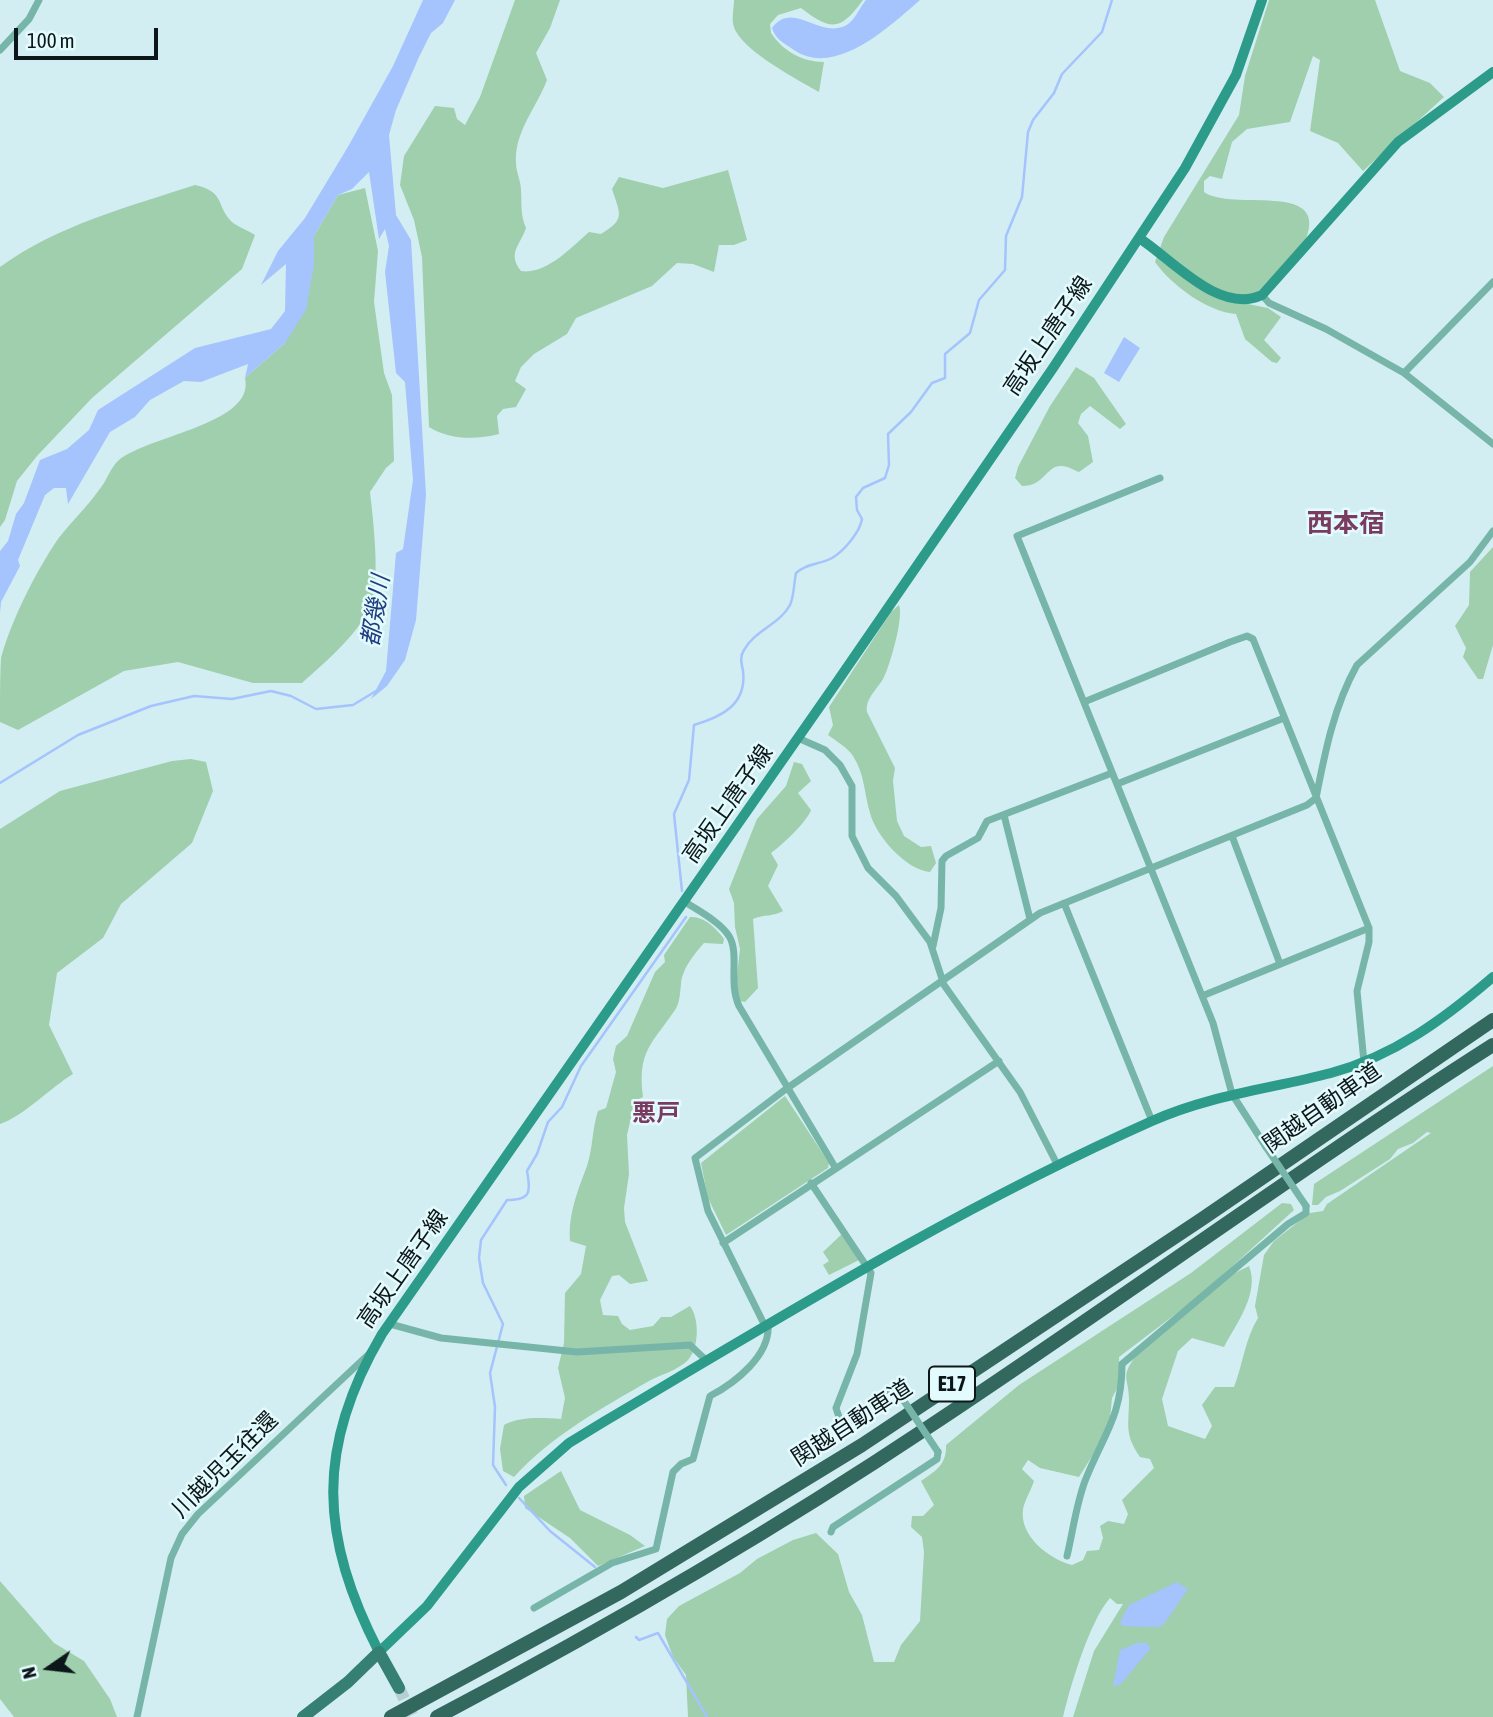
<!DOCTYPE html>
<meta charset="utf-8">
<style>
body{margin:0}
#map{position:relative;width:1493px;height:1717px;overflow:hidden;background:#d2eef3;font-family:"Asap Condensed",sans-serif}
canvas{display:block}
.north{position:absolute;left:14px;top:1633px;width:70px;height:70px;-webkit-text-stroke:5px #e4fbfe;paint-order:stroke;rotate:256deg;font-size:19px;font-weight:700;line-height:28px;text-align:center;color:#0d1719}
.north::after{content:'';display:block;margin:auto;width:24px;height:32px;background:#0d1719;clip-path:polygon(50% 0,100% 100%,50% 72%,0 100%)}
.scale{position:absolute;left:14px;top:28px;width:144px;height:32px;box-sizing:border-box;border:4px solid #0d1719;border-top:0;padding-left:9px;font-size:21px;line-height:24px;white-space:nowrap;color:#0d1719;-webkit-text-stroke:5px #e4fbfe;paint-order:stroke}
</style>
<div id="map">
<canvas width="1493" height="1717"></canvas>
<div class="north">N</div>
<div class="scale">100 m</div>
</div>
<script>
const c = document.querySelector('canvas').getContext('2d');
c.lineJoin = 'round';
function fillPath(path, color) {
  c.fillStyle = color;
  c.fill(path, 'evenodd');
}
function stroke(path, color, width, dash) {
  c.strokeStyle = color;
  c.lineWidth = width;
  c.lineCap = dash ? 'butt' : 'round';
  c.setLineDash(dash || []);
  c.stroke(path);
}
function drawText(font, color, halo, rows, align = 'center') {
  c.font = font + ' "Asap Condensed","Noto Sans JP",sans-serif';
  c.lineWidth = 5;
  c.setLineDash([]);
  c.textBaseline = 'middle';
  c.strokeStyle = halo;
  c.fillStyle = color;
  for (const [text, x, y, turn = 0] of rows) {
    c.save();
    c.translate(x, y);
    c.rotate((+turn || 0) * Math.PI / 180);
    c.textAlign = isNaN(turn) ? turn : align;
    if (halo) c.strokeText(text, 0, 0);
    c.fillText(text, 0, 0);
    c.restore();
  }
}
const green = new Path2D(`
 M 515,0 L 560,0 L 550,28 L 536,53 L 547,80 C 537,107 514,132 516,163 C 516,172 521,181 521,190 C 522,205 520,214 526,228 C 520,246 507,253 521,271 C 546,275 572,247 589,232 L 601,234 C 626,219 620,214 612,189 L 619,177 L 663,188 L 728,170 L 747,240 L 734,245 L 719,245 L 714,272 L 693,264 L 677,263 L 652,286 L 576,318 L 567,334 L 534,354 L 521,367 L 515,381 L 526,389 L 516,407 L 503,409 L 497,416 L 499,434 C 475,440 450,440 429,427 L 422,257 L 414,220 L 400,185 L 404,156 L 435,106 L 454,108 L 457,119 L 465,125 L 480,97 Z
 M 734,0 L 863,0 C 841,30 832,32 801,8 L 778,15 L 770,24 L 771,33 C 783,51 802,62 824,62 L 819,92 C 797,79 736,48 733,23 C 732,16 734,7 734,0 Z
 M 1269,0 L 1375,0 L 1400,71 L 1430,83 L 1444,97 L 1363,171 L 1338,143 L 1310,131 L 1320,60 L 1313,56 L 1290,122 L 1247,129 L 1232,142 L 1222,179 L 1210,176 L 1204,181 L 1204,192 C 1231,212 1329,180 1306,239 L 1258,292 L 1249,296 L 1248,304 L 1268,308 L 1281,317 L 1264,340 L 1281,358 L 1277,363 L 1272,362 L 1245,339 L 1236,314 C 1208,312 1171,285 1155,262 L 1164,237 L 1239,115 L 1245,76 Z
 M 195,185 C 225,192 216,204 230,220 C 235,226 248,230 255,235 L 242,269 L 92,398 L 37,456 L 17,481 L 5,520 L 0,527 L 0,267 C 58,225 128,207 195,185 Z
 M 365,188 L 378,251 L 374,302 L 384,373 L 392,395 L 394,461 L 386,468 L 370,492 C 373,519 380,575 372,601 C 363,631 324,663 302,683 L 253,683 L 178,662 L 124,671 L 18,730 L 0,722 C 0,703 0,677 1,658 C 11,621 36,571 58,539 C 71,522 87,507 99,490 C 106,482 109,471 116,463 C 140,436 256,426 245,378 L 285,343 L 314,236 L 338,195 Z
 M 1076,367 L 1094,378 L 1126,424 L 1120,429 L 1090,406 L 1081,414 L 1078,423 L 1088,436 L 1093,462 L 1079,472 C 1074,470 1067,466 1062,466 C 1046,465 1045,486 1022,486 L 1015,478 L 1018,467 L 1050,406 Z
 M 1493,547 L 1493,645 L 1483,679 L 1478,679 L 1463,657 L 1466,648 L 1455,626 L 1469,605 L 1470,572 Z
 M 899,605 C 904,617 890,665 884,677 C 878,689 865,698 867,712 L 895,768 L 893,781 L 897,821 L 904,836 L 921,847 L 931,846 L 936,863 L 930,872 C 906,870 876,836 870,813 C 864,793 865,775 853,756 C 847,747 836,741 828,735 L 833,725 L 829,707 L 891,612 Z
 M 191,759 L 206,762 L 213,791 L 192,843 L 121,904 L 103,938 L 57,973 L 49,1025 L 73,1074 C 50,1088 24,1116 0,1124 L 0,829 L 60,791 L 172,761 Z
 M 794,762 L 802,764 L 811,781 L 798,793 L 811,810 C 807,822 781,846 771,853 L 778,865 L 768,886 L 783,911 C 773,917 764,914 753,919 L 758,988 L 745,1002 L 740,1001 L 736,984 L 740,949 L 735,927 L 734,903 L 729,889 L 757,819 L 786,786 Z
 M 690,917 C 704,916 716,928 724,939 L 723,944 L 704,943 C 695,953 682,969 681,984 C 680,992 680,1003 675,1010 C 652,1044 637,1051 643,1097 L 635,1101 L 627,1135 L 629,1174 L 624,1208 L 625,1222 L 648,1281 L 630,1284 L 619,1275 L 612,1276 L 600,1300 L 603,1315 L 618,1316 L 622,1324 L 630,1330 L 653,1326 L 661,1317 L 671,1317 L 690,1306 C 700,1319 699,1350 687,1361 C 676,1371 662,1374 649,1381 C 602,1408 551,1436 514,1477 L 503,1471 L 500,1449 L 504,1425 C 521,1416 542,1418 561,1419 L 565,1398 L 558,1368 L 564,1343 L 565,1293 L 581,1274 L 586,1246 L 570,1241 C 568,1214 578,1190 587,1166 C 593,1148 592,1129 598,1111 L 606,1108 L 616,1072 L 613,1059 L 616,1046 L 627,1036 L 655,972 L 665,962 L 664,955 Z
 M 1493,1066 L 1493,1717 L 1073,1717 L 1094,1651 L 1123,1604 L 1117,1604 L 1110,1598 C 1090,1620 1070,1687 1063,1717 L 688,1717 L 686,1675 L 673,1657 L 665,1635 L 667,1619 L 679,1606 L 740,1573 L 757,1559 L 793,1540 L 816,1533 L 838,1554 L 849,1592 L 862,1615 L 874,1662 L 894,1662 L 901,1645 L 920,1621 L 924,1552 L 922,1537 L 911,1527 L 912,1516 L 923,1516 L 934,1505 L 921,1481 C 936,1471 947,1464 946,1445 L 1019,1385 L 1191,1273 L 1282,1203 L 1291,1204 L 1294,1210 L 1202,1294 L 1119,1357 L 1120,1383 L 1112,1398 L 1109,1429 L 1079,1477 L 1040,1468 L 1028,1460 L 1022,1469 L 1034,1481 C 1031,1490 1025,1500 1023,1509 C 1019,1536 1049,1559 1072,1565 L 1083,1560 L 1087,1551 L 1099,1550 L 1103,1538 L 1100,1526 L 1108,1521 L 1124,1524 L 1128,1514 L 1122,1500 L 1154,1468 L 1150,1459 L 1140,1457 C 1124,1433 1129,1426 1129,1400 C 1129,1376 1119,1379 1137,1354 L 1231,1275 L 1249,1266 C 1260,1293 1236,1324 1224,1347 L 1192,1338 L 1178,1351 L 1162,1399 L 1168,1426 L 1205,1439 L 1212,1426 L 1202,1405 L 1215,1387 L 1234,1387 C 1243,1364 1245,1339 1258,1318 L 1255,1306 L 1264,1255 L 1274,1241 L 1293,1226 L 1310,1213 L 1323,1211 L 1327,1204 L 1431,1133 L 1427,1132 L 1413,1143 L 1398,1149 L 1390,1159 L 1340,1191 L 1326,1197 L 1318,1205 L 1312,1205 L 1314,1184 Z
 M 785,1096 L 829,1163 L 828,1168 L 726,1235 L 708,1198 L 701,1163 Z
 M 843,1233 L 861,1259 L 829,1275 L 823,1265 L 829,1261 L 823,1252 Z
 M 561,1471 L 580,1510 L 630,1535 L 645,1546 L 598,1566 L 570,1538 L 525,1508 L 524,1496 Z
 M 0,1581 L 54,1643 L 84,1661 L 110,1699 L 117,1717 L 14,1717 L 0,1699 Z`);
const water = new Path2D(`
 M 423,0 L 455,0 L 443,23 L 431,33 L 419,57 L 396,110 L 389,135 L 396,215 L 411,240 L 426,495 L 416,620 L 405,660 L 387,686 L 371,699 L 386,671 L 396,553 L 403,549 L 413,480 L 405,382 L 396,373 L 385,272 L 389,246 L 385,229 L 379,239 L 369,172 L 352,189 L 338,195 L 314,236 L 314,264 L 306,310 L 285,343 L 245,378 L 248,364 L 201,382 L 184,381 L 150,400 L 135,417 L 110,432 L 68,504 L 66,488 L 54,488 L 45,495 L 18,560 L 20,566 L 1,602 L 0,613 L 0,551 L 8,541 L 16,514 L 24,503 L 40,460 L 67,449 L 89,430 L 98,410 L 195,348 L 271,329 L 285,311 L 286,264 L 261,285 L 278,251 L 305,218 L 349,145 L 393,66 Z
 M 866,0 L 920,0 C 889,27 835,78 794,50 C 785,44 775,39 772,28 C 793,0 818,38 845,26 C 855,21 859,8 866,0 Z
 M 1124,337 L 1140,348 L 1119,382 L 1104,373 Z
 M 1177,1582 L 1188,1589 L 1164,1624 L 1158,1627 L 1122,1626 L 1120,1622 L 1129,1605 Z
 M 1137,1643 L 1146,1643 L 1151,1648 L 1120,1685 L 1113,1686 L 1120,1650 Z`);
const stream = new Path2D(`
 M 0,783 L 78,735 L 151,706 L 194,696 L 232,699 L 271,691 L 291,696 L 316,709 L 353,705 L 376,691
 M 682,891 L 674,814 L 689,780 L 694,725 C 721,717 747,705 743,671 C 742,664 739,658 744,650 C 754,631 780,624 790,605 C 794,597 794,582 796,573 C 807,563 819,565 832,558 C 844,551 860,532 862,519 L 857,510 L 856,497 L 863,488 L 885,478 L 889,465 L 888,434 L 911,412 L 932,383 L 945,378 L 945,354 L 970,333 L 979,300 L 1005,270 L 1006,236 L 1022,197 L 1028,132 L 1033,120 L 1054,93 L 1062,74 L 1102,32 L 1112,0
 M 506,1485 L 493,1465 L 495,1407 L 490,1373 L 503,1324 L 483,1283 L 479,1258 L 481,1240 L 507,1200 C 531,1200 531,1192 527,1171 L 537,1154 L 548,1122 L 562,1107 L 581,1066 L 686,917
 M 519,1498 L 550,1531 L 595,1567
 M 636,1637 L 639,1640 L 658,1633 L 707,1717`);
const primaryTunnel = new Path2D(`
 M 399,1688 L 413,1717`);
const street = new Path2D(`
 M 0,50 L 29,19 L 39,0
 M 1262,295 L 1269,303 L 1326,329 L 1404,373 L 1493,444
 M 1404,373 L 1493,282
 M 1160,478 L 1017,536 L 1213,1023 L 1232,1094 L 1266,1147
 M 1084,702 L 1230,642 L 1247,636 L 1253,639 L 1369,928 L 1202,996
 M 798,738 L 825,750 L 840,765 L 852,786 L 852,836 L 868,868 L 896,896 L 930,942 L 944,985 L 1020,1092 L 1058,1166
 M 1117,784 L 1284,718
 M 1004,815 L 1030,919
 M 1232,836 L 1280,964
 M 685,902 C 699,911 720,922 729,936 C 740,954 728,982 739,1006 L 835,1167
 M 1064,903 L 1152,1121
 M 933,946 L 941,908 L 942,861 L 946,856 L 978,838 L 987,821 L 1112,773
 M 1364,1062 L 1357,991 L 1369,942 L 1369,928
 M 811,1183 L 871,1273 L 857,1354 L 836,1408 L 840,1420 L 851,1421
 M 723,1243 L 999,1061
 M 390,1324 L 441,1338 L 577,1352 L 690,1345 L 706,1360
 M 765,1326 L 708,1211 L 695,1158 L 786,1089 L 1040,913 L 1307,805 L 1316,798 C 1325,752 1334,706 1357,665 L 1470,562 L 1493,531
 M 863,1413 L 888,1389 L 896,1389
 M 831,1532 L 833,1527 L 937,1459 L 938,1452
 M 1067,1556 C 1073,1531 1076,1505 1085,1481 C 1103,1435 1122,1417 1122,1364 L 1288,1224 L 1306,1213 L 1306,1206
 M 534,1608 L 612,1563 L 656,1549 L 673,1472 L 681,1464 L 693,1459 L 710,1396 C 735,1383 771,1355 768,1324
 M 137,1717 L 171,1558 L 182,1534 L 198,1514 L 370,1353`);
const secondary = new Path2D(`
 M 1262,0 L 1236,75 L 1185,168 L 1053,368 L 839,679 L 382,1334 C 315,1448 320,1537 379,1652 L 427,1606 L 519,1487 L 569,1443 L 605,1421 C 784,1315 961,1206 1152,1121 C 1210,1095 1270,1089 1331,1073 C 1394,1056 1444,1019 1493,977
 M 1139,238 C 1172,259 1219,315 1262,295 L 1398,142 L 1493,72`);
const primary = new Path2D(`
 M 303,1717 L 348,1682 L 379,1652 L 399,1688`);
const highway = new Path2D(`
 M 391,1717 L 621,1592 L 862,1445 L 1202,1219 L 1493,1020
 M 437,1717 C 606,1628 771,1532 930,1426 C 1119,1301 1302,1167 1493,1045`);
const streetBridge = new Path2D(`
 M 1266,1147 L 1306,1206
 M 896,1389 L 938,1452`);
const shields = [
 [952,1384,46]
];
const shieldNames = [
 ["E17",952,1384]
];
const streetNames = [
 ["高坂上唐子線",1048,336,-56],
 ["高坂上唐子線",728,804,-55],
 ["関越自動車道",1322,1108,-35],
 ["高坂上唐子線",403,1269,-55],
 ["関越自動車道",852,1423,-33],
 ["川越児玉往還",225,1465,-45]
];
const waterNames = [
 ["都幾川",376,611,-81]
];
const neighbourhoodNames = [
 ["悪戸",656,1113]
];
const quarterNames = [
 ["西本宿",1346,524]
];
fillPath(green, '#9fcfac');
fillPath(water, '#a5c3fc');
stroke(stream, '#a5c3fc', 2.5);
stroke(primaryTunnel, '#b4ced2', 12, [12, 6]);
stroke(street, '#77b5a9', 7);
stroke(secondary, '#2d9b8a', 10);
stroke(primary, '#367f73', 12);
stroke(highway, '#33685f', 14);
stroke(streetBridge, '#77b5a9', 7);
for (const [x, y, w] of shields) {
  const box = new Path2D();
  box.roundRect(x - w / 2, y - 17.5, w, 35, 5);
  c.fillStyle = '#e4fbfe';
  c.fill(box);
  stroke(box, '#0d1719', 2);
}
drawText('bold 21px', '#0d1719', null, shieldNames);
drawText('23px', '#0d1719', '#e4fbfe', streetNames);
drawText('italic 24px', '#203f80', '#e4fbfe', waterNames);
drawText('bold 24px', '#7a3b60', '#e4fbfe', neighbourhoodNames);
drawText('bold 26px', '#7a3b60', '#e4fbfe', quarterNames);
</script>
